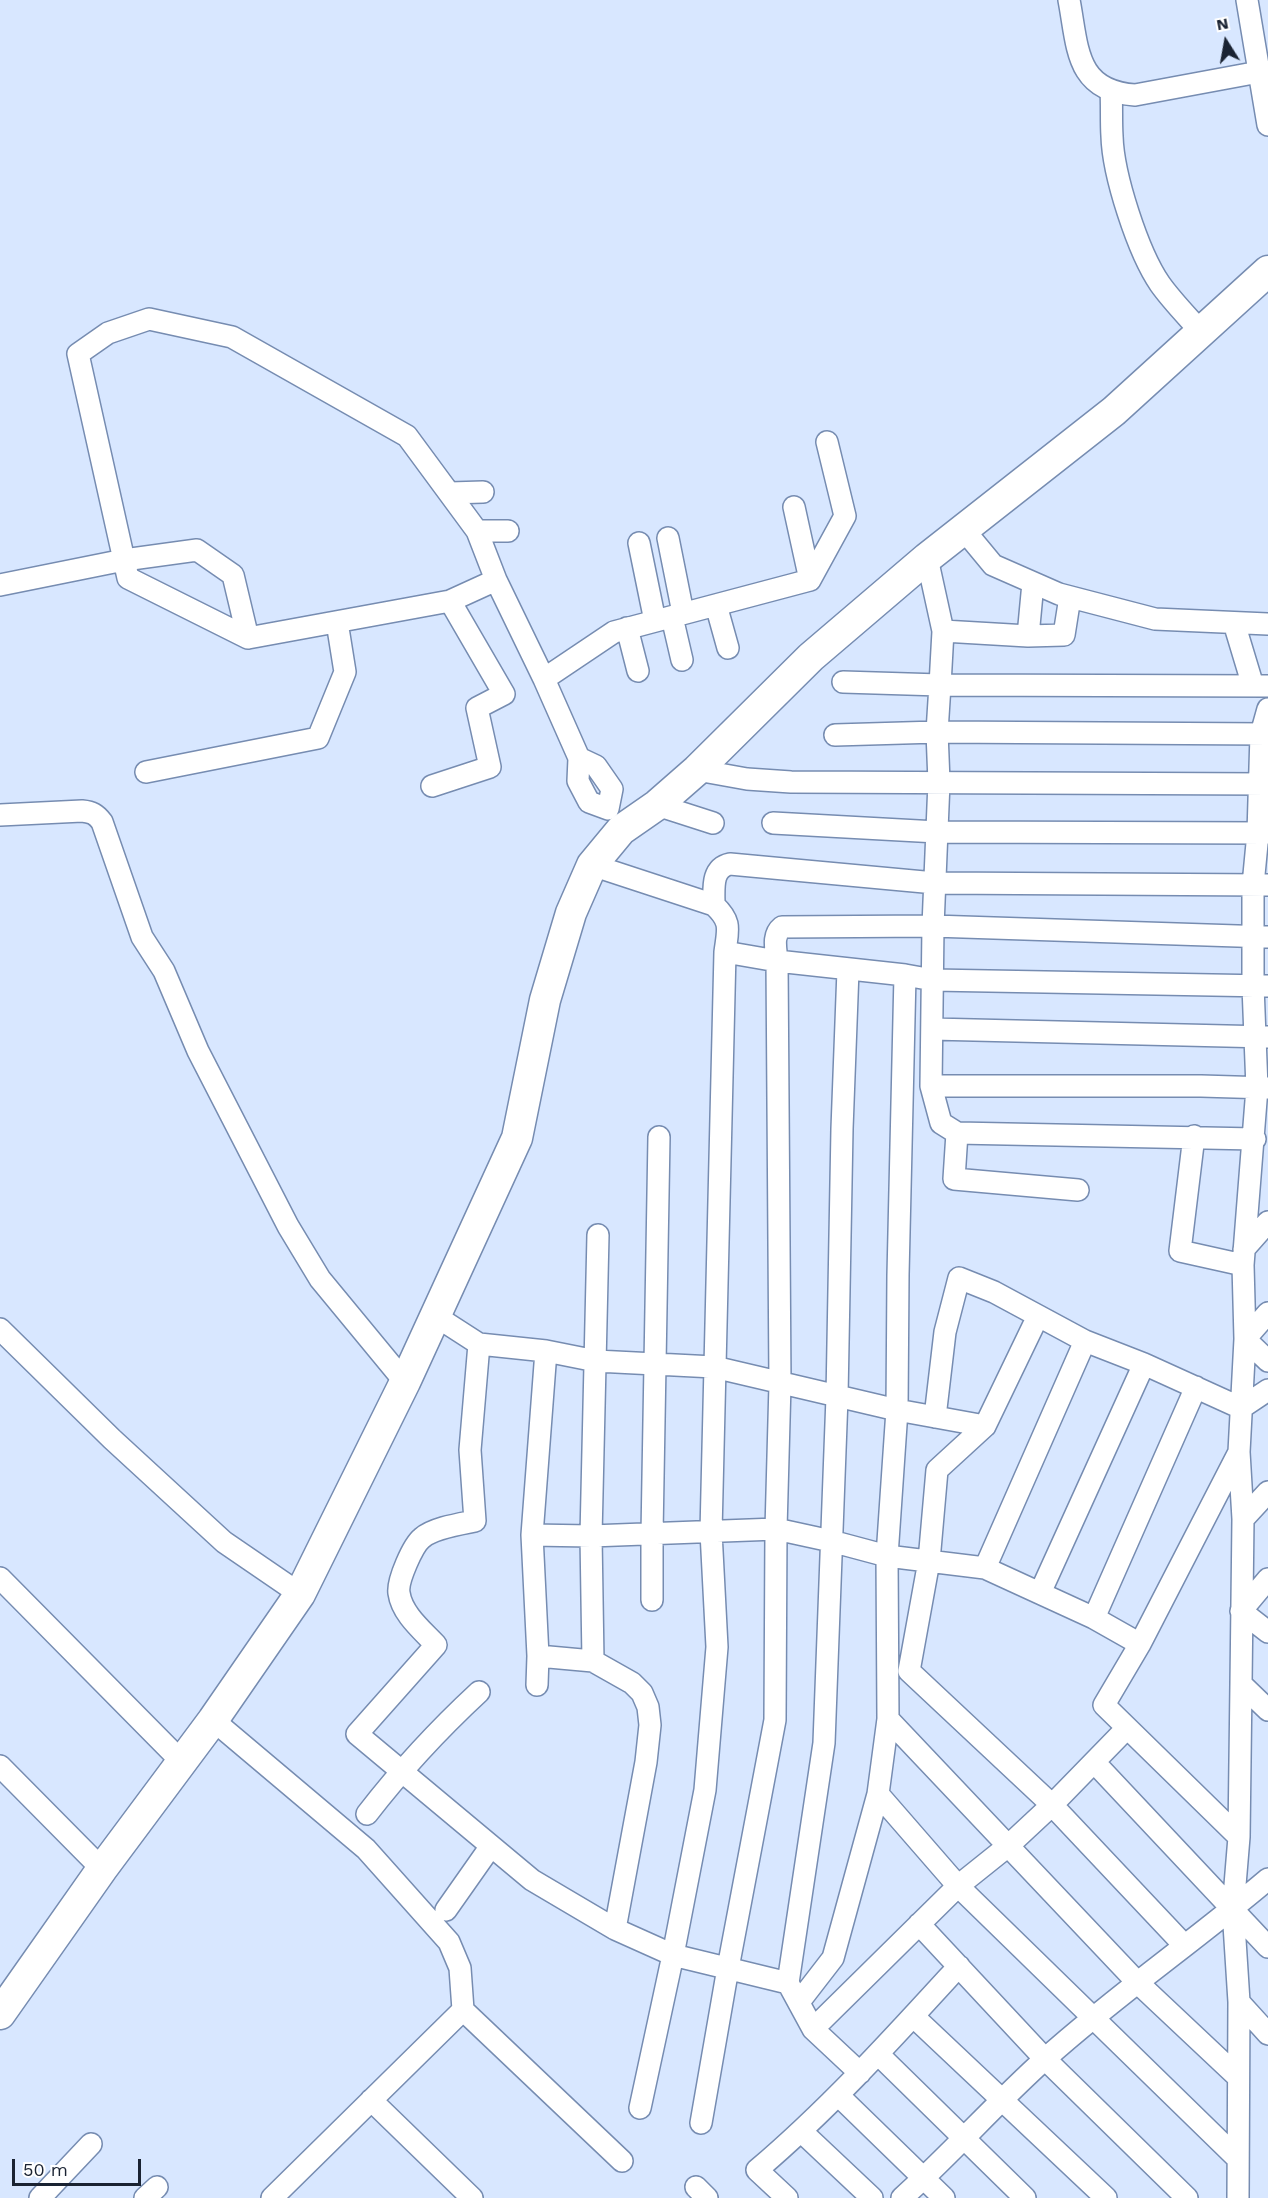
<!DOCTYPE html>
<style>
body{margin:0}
#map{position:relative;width:1268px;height:2198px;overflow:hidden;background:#d8e7ff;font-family:"Work Sans",sans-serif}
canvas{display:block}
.north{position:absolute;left:1196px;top:12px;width:60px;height:60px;-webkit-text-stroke:4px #fff;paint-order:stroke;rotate:349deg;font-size:16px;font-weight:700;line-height:24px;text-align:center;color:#1a2332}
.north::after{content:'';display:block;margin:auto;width:21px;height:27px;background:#1a2332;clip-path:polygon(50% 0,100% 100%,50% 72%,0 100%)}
.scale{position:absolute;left:12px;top:2159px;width:129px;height:27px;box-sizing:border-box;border:3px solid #1a2332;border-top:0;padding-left:8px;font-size:18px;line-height:21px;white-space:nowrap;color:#1a2332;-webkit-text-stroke:4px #fff;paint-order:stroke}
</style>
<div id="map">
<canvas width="1268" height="2198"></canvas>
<div class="north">N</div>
<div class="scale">50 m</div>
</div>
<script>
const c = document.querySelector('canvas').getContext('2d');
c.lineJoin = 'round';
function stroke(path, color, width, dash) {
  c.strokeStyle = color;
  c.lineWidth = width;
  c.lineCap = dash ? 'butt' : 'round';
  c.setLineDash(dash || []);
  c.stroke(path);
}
const street = new Path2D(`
 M 1069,0 C 1078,47 1075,91 1135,95 L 1259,72
 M 1247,0 L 1268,125
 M 1111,90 C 1112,106 1111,121 1112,136 C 1113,175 1138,252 1160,284 C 1172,301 1188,317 1202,333
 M 450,493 L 483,492
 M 794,507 L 810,580
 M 964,530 L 993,565 L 1059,594 L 1155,619 L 1268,624
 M 477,531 L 508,531
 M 668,538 L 683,613
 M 639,543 L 655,621
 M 496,580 L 450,601 L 248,638 L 128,578 L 78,354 L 108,333 L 149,319 L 232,337 L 407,436 L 477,531 L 496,580 L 544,679 L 579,758
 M 0,585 L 124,560 L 197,550 L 233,575 L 248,638
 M 716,605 L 728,648
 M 672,617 L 682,660
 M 1234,623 L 1253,686
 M 627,628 L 638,671
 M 943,631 L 1028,636 L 1064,635 L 1070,597
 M 1028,636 L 1033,583
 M 544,679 L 614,632 L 810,580 L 845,516 L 827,442
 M 843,682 L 940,685 L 943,631 L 927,558
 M 835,735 L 937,732 L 1268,734
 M 579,758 L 596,766 L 612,789 L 608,809 L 589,802 L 578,781 Z
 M 697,770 L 747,779 L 791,782 L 1268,784
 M 146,772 L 318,738 L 345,672 L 337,622
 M 432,786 L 490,767 L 477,708 L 504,694 L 450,601
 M 657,805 L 713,823
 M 0,815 L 82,811 C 92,812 96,814 102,822 L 142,937 L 164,971 L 198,1051 L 288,1226 L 320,1279 L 405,1382
 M 773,823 L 937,832 L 1268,833
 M 592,865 L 714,905 C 732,922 728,929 725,952 L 777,961 L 905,975 L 933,980 L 1268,986
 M 714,905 C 714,889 711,868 730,864 L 935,883 L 1268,885
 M 932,1029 L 1268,1037
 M 931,1086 L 1201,1086 L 1268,1088
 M 957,1133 L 1255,1139
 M 1194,1136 L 1180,1251 L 1243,1265
 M 1078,1190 L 954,1179 L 957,1133 L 941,1123 L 931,1086 L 933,926 L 939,782 L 937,732 L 940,685 L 1268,686
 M 1244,1249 L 1268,1222
 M 1268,1313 L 1245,1339 L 1268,1361
 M 434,1315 L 479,1344 L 546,1351 L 596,1361 L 714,1367 L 897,1410 L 985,1426
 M 1038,1316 L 985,1426 L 937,1470 L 929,1561 L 909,1671 L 1052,1805 L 1184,1945
 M 0,1329 L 112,1439 L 224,1542 L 300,1594
 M 479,1344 L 470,1450 L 475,1521 C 460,1524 433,1528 422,1538 C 413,1545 397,1581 399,1593 C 402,1614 422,1630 436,1645 L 357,1734 L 532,1880 L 615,1929 L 673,1955 L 788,1983 L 813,2029 L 860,2073
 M 935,1417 L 945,1332 L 959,1278 L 994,1292 L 1085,1341 L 1144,1364 L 1241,1408 L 1268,1390
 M 1243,1519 L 1268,1492
 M 532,1535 L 591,1536 L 776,1529 L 831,1541 L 887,1556 L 985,1568 L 1094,1618 L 1140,1644
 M 985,1568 L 1085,1341
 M 0,1578 L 183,1763
 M 1268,1579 L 1241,1611 L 1268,1632
 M 1040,1593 L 1144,1364
 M 652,1600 L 652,1534 L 659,1137
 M 1094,1618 L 1196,1387
 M 538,1656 L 532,1535 L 546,1351
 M 593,1661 L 591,1536 L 598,1235
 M 1241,1684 L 1268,1710
 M 537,1685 L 538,1656 L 593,1661 L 632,1683 L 642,1693 L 648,1707 L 650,1725 L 646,1762 L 615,1929
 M 888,1719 L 1137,1982 L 1238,2077
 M 213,1720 L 366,1849 L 449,1942 L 460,1968 L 463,2010 L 622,2161
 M 1094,1762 L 1268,1947
 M 0,1766 L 102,1869
 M 878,1794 L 958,1886 L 1237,2158
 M 367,1814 C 401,1770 438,1730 479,1692
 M 1239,1837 L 1104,1705 L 1140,1644 L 1239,1452
 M 446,1910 L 491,1846
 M 919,1924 L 1045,2059 L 1187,2198
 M 788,1983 L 824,1743 L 837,1397 L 842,1129 L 848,970
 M 799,2002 L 833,1958 L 878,1794 L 888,1719 L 887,1556 L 897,1410 L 898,1275 L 905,975
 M 1239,2002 L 1268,2034
 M 913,2016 L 1106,2198
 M 813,2029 L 958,1886 L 1008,1846 L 1052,1805 L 1127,1728
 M 878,2054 L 1025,2198
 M 838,2095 L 944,2198
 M 371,2100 L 472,2198
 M 640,2108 L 673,1955 L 705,1790 L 717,1647 L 711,1532 L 725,952
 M 701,2123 L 728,1968 L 775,1720 L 776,1529 L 780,1384 L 777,961 C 776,949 772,935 782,927 L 933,926 L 1268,937
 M 802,2132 L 872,2198
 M 696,2187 L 707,2198
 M 40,2198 L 91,2144
 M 145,2198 L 157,2187
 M 272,2198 L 463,2010
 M 787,2198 L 757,2170 C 830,2108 894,2037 959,1966
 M 902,2198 C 951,2154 996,2103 1045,2059 C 1116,1995 1195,1941 1268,1879
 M 1238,2198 L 1239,2002 L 1233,1909 L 1239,1837 L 1241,1684 L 1243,1519 L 1239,1452 L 1245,1339 L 1243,1265 L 1257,1088 L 1253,986 L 1253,885 L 1258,833 L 1261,734 L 1268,709`);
const secondary = new Path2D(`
 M 0,2014 L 102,1869 L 213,1720 L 300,1594 L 405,1382 L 517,1138 L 545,1000 L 571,913 L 592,865 L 621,830 L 657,805 L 697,770 L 811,657 L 927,558 L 1114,411 L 1268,271`);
stroke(street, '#768cb1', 24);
stroke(secondary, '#768cb1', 33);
stroke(street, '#fff', 21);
stroke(secondary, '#fff', 30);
</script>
